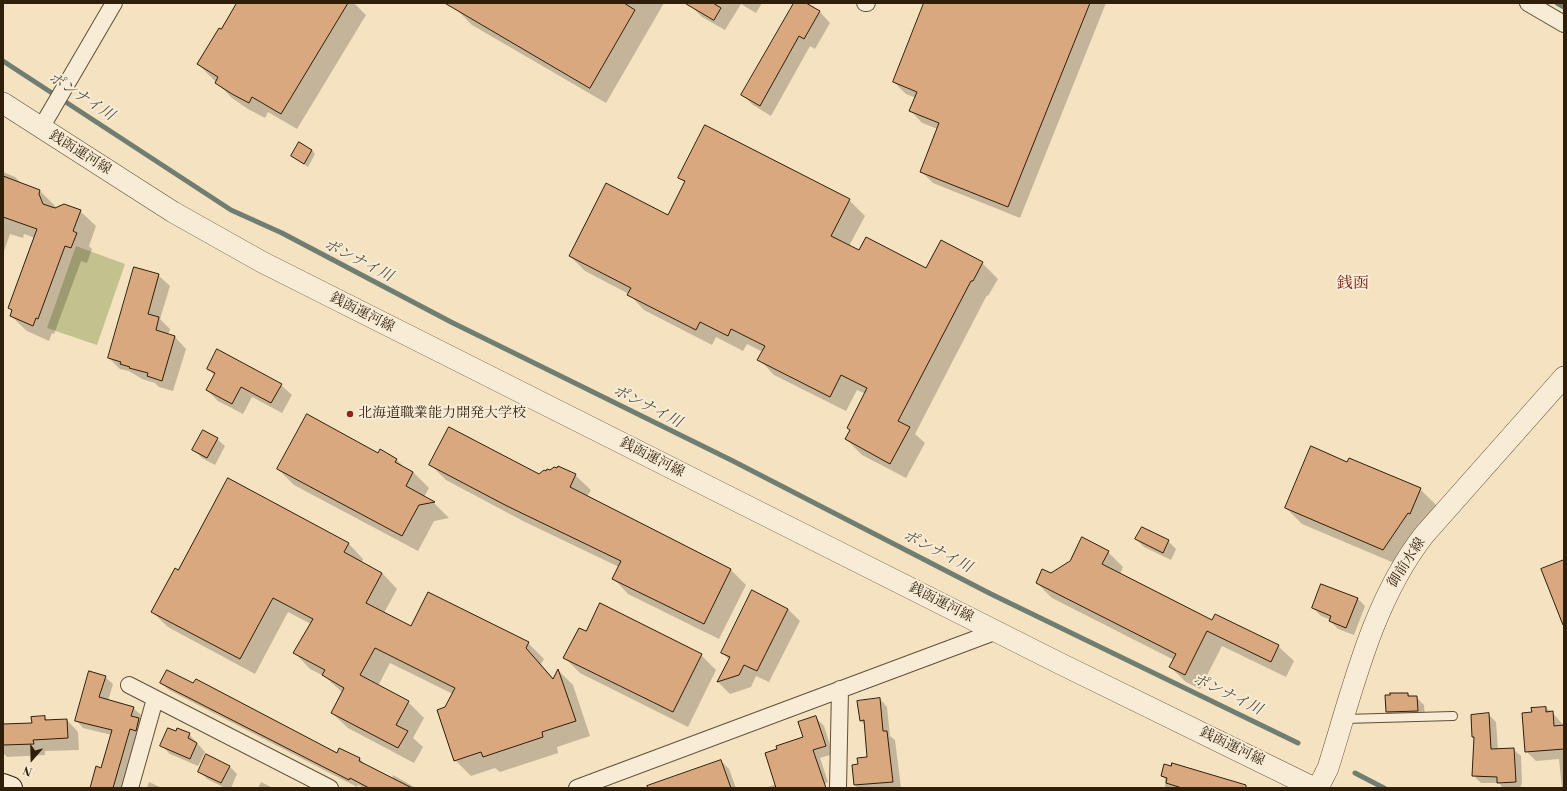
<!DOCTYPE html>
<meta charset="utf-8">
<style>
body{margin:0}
#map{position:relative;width:1567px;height:791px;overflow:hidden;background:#f5e2c0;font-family:"Libre Bodoni",serif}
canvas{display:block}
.frame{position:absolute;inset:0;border:4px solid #2f1e0a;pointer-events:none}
.north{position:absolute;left:12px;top:739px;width:40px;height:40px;-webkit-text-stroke:3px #f8ecd6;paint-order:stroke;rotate:200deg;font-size:11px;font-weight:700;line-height:16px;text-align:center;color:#2f1e0a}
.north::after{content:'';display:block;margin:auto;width:14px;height:18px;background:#2f1e0a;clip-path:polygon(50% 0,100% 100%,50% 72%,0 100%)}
</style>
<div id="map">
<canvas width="1567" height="791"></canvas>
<div class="frame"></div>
<div class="north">N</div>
</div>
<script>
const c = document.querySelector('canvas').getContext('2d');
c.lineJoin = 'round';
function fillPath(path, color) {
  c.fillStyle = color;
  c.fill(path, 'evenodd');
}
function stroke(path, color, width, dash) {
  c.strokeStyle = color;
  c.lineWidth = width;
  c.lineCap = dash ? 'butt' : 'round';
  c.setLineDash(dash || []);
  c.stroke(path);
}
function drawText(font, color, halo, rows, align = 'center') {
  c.font = font + ' "Libre Bodoni","Noto Serif JP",serif';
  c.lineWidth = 4;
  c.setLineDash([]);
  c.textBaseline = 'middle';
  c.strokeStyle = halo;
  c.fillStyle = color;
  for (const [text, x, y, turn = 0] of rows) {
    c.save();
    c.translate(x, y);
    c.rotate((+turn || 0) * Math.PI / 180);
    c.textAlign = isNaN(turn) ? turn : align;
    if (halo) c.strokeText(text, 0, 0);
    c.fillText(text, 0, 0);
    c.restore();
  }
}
const green = new Path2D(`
 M 76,246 L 125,264 L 97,345 L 47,328 Z`);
const shadow = new Path2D(`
 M 238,3 L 354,3 L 366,15 L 297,129 L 268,112 L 265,118 L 248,109 L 232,98 L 198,64 Z
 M 460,3 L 664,3 L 606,103 L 472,25 L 456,9 Z
 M 693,3 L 762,3 L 756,13 L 741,4 L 725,30 L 702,17 L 691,6 Z
 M 796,3 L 804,3 L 820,12 L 830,23 L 815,49 L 810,46 L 771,116 L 753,105 L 742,94 Z
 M 925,3 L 1106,3 L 1020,218 L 933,183 L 921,171 L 938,129 L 922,123 L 911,111 L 916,98 L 906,94 L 894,82 Z
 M 312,150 L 315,154 L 308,167 L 292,156 Z
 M 3,172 L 15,177 L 23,185 L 40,191 L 56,207 L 54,210 L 80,211 L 96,226 L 89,246 L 92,249 L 87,263 L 81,261 L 54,334 L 52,333 L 49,341 L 27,331 L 11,316 L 12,311 L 9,308 L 35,238 L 24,234 L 23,238 L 10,234 L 3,254 Z
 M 679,177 L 849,200 L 865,216 L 849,246 L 859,252 L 927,270 L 982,263 L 998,279 L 988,296 L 987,295 L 915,434 L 925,443 L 906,478 L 862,455 L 846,439 L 866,394 L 857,390 L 846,411 L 774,375 L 759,359 L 763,352 L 747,344 L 743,351 L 716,337 L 712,345 L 644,310 L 629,294 L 585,271 L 570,256 L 668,216 L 685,183 Z
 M 158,275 L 170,286 L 160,319 L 170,329 L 168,335 L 175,337 L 186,349 L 173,391 L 159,387 L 155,383 L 142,379 L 129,371 L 120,369 L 109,358 Z
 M 208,368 L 281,385 L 292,395 L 282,413 L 252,397 L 243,414 L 218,401 L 207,390 L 215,376 Z
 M 217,439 L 225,446 L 215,465 L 202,458 L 194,450 Z
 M 378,454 L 396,459 L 405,468 L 413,472 L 429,488 L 424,497 L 434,503 L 449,518 L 434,521 L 418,551 L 294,485 L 278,469 Z
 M 1348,463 L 1420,489 L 1436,505 L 1426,529 L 1399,565 L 1302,524 L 1286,508 Z
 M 431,465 L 539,475 L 550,471 L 575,475 L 591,490 L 587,497 L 731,570 L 746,585 L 719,639 L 628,594 L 613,578 L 619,567 L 523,521 L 446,480 Z
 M 1136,539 L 1168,541 L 1176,549 L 1171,560 L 1144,547 Z
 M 348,543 L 363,559 L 362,562 L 382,573 L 397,589 L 384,613 L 411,628 L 428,594 L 528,643 L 544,659 L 541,664 L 554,679 L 558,670 L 573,685 L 590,736 L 557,747 L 558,753 L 500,772 L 495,768 L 471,776 L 455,760 L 446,708 L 453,694 L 390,663 L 378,686 L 408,702 L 424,718 L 413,738 L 423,747 L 414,763 L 348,728 L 332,713 L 343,693 L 324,676 L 310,669 L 295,653 L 311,624 L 288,612 L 255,674 L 168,627 L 152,612 L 178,571 Z
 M 1108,552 L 1123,567 L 1120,574 L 1213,621 L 1278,646 L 1294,661 L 1286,677 L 1222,646 L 1200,689 L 1186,682 L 1170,667 L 1174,660 L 1052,598 L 1037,583 L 1051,575 Z
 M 753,592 L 788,609 L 800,621 L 769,682 L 756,676 L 751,687 L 730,694 L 718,682 L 729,660 L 722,652 Z
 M 1357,598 L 1365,606 L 1354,635 L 1338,629 L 1330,621 L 1331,620 L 1321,616 L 1313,608 Z
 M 586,633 L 701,655 L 716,670 L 688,727 L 580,673 L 565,658 Z
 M 105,677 L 113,684 L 108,701 L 133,708 L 141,715 L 140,720 L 146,726 L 122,788 L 91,788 L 102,769 L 112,735 L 83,728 L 76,720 Z
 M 161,683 L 337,754 L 360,759 L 366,766 L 392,779 L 393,775 L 416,788 L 364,788 L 358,785 L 357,787 L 169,690 Z
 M 1408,694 L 1411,697 L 1416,697 L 1424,705 L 1425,718 L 1395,720 L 1387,712 Z
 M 880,699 L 887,707 L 890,736 L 895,740 L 901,788 L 858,788 L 855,785 L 859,765 L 868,758 L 866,726 L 861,721 Z
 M 1546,708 L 1552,712 L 1564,726 L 1564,788 L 1562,788 L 1559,759 L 1536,761 L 1526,751 L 1533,713 Z
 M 1488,714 L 1496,722 L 1498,750 L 1513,749 L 1521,756 L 1522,783 L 1520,788 L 1503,788 L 1499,783 L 1481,783 L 1473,775 L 1475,739 L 1473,737 Z
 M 44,717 L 48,721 L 67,720 L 78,732 L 79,750 L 45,751 L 45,755 L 7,757 L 3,753 L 3,725 L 33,724 Z
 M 816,718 L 824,726 L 833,754 L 820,758 L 828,782 L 822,785 L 823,788 L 765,788 L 776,784 L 779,749 L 804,738 Z
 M 176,732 L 189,734 L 205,752 L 198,766 L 170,754 L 162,746 Z
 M 721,761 L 729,769 L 736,788 L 666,788 Z
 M 229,766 L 237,774 L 231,788 L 225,788 L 207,779 L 199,771 Z
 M 1162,776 L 1241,788 L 1165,788 L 1165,779 Z
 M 149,782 L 162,788 L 147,788 Z
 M 261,782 L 273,788 L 258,788 Z`);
const stream = new Path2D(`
 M 1557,3 L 1564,7
 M 3,61 L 231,210 L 282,233 L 451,322 L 733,461 L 991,594 L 1298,743
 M 1355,773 L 1384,788`);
const building = new Path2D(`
 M 237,3 L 348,3 L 281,114 L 252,97 L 249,103 L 232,94 L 215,83 L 218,77 L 197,64 L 219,28 L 221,29 Z
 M 445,3 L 624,3 L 635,10 L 590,88 Z
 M 685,3 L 713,3 L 721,8 L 714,20 Z
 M 794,3 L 806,3 L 820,11 L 804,39 L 799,36 L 760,106 L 741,95 Z
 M 924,3 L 1090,3 L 1008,207 L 920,172 L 939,123 L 909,111 L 917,92 L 893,82 Z
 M 705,125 L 850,199 L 831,236 L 859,250 L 866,237 L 926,268 L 941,240 L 983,262 L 973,281 L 971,281 L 898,421 L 910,427 L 890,464 L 845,439 L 850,430 L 847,428 L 867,388 L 841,375 L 830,397 L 757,360 L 765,346 L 731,329 L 728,336 L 700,322 L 696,330 L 627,295 L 631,288 L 569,256 L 606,183 L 668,215 L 685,181 L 678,178 Z
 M 299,142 L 312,150 L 304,164 L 291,156 Z
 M 3,176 L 40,190 L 39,194 L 43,204 L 55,208 L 64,204 L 81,210 L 73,231 L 77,233 L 71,248 L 65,246 L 38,319 L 36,318 L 33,326 L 10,316 L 12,310 L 8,308 L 37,229 L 3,217 Z
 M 134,267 L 159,274 L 148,314 L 159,317 L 156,330 L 175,336 L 162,381 L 147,376 L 148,373 L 129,368 L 130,367 L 120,364 L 121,362 L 108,358 Z
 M 217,349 L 282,384 L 271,403 L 241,387 L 232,404 L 206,390 L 215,373 L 207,369 Z
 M 307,414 L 378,453 L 380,449 L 397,459 L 395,462 L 413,472 L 406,486 L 435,502 L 419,505 L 402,536 L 277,469 Z
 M 449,427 L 539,474 L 544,470 L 546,471 L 547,469 L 550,470 L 554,467 L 557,468 L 558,466 L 576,474 L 570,487 L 731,569 L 704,624 L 612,579 L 621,561 L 507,506 L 429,465 Z
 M 203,430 L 218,438 L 207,458 L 192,450 Z
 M 1311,446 L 1347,462 L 1349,458 L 1421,488 L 1410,514 L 1408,513 L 1383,550 L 1285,508 Z
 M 228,478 L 349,543 L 344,552 L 382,573 L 366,603 L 411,626 L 428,592 L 529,642 L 526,648 L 553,679 L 558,669 L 576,721 L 542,732 L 543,737 L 483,757 L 481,752 L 454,761 L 437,710 L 445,707 L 455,688 L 375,648 L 360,675 L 409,701 L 396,725 L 408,731 L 398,748 L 331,713 L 344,688 L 322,675 L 325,670 L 293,653 L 313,619 L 273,598 L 240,659 L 151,612 L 175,568 L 178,570 Z
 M 1142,527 L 1169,540 L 1163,553 L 1135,539 Z
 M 1082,537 L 1109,551 L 1102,564 L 1212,620 L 1215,614 L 1279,645 L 1271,662 L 1207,631 L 1185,675 L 1169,667 L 1176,654 L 1036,583 L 1042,569 L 1051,573 L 1070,561 Z
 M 1564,560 L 1564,625 L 1563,625 L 1541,569 Z
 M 1321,584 L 1358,598 L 1346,628 L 1329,621 L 1331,616 L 1312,608 Z
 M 752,590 L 788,609 L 757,671 L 744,665 L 739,675 L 717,682 L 730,657 L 721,653 Z
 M 600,603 L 702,654 L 673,712 L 563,658 L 579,628 L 586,631 Z
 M 167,670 L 193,683 L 196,679 L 337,753 L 339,748 L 360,758 L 359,761 L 412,788 L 369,788 L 350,778 L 349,780 L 160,683 Z
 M 89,671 L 106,676 L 99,697 L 134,707 L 131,716 L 139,718 L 136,731 L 130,729 L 113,788 L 90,788 L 96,766 L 101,768 L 112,730 L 75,721 Z
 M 1390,693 L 1408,693 L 1408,696 L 1417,696 L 1418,711 L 1386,712 L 1385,695 L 1390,695 Z
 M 880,698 L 883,731 L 887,731 L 893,782 L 854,785 L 852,765 L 858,764 L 857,758 L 867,757 L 864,720 L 860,721 L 857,701 Z
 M 1546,707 L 1546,712 L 1553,711 L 1554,726 L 1564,725 L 1564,749 L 1525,752 L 1522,713 L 1532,712 L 1531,708 Z
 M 1489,713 L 1491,749 L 1514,748 L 1516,782 L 1497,783 L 1497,777 L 1472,776 L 1474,737 L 1472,737 L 1471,715 Z
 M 45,716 L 45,720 L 67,719 L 68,738 L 33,740 L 34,744 L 3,745 L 3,724 L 32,723 L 31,717 Z
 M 816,716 L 826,746 L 813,750 L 826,788 L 776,788 L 765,753 L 777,749 L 776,746 L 803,737 L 798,722 Z
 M 168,728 L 176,731 L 177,728 L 190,733 L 188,738 L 197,743 L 190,759 L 160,746 Z
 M 206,754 L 230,766 L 221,783 L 198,772 Z
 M 721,760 L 731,788 L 648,788 L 647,786 Z
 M 1172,763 L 1246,785 L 1246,788 L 1182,788 L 1166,783 L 1167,778 L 1161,776 L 1164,764 L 1171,766 Z`);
const service = new Path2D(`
 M 1344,719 L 1453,716`);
const minor = new Path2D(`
 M 865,3 L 867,3
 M 1528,3 L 1564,24
 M 41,128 L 114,3
 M 129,685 L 330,788
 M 130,788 L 155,699
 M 577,788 L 997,631
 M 838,788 L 840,689`);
const tertiary = new Path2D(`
 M 3,103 L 173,212 L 262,262 L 1061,664 L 1314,788
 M 1318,788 L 1328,768 C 1353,689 1372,602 1424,535 L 1564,377`);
const secondary = new Path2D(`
 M 3,785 L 11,788`);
const markers = [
 [350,414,4,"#8f2418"]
];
const streetNames = [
 ["銭函運河線",80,153,32],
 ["銭函運河線",362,313,27],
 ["銭函運河線",652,458,27],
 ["御前水線",1407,563,-57],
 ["銭函運河線",941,603,27],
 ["銭函運河線",1232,747,26]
];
const poiNames = [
 ["北海道職業能力開発大学校",358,414]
];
const waterNames = [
 ["ポンナイ川",81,97,33],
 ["ポンナイ川",358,261,27],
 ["ポンナイ川",647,407,27],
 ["ポンナイ川",937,552,27],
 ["ポンナイ川",1227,695,26]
];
const quarterNames = [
 ["銭函",1353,284]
];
fillPath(green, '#c3c18d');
fillPath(shadow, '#0003');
stroke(stream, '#707d71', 5);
fillPath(building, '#daa87f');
stroke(building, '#2f1e0a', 1);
stroke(service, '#604f38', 10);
stroke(minor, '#604f38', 18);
stroke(tertiary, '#604f38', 22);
stroke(secondary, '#2f1e0a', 24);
stroke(service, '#f8ecd6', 8);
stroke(minor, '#f8ecd6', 16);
stroke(tertiary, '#f8ecd6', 21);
stroke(secondary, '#f8ecd6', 22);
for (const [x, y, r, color] of markers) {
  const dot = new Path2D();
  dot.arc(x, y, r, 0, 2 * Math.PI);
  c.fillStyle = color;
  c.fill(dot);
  stroke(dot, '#f8ecd6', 1.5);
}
drawText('14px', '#2f1e0a', '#f8ecd6', streetNames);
drawText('14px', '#2f1e0a', '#f8ecd6', poiNames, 'left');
drawText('italic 15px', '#504e3d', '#f8ecd6', waterNames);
drawText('16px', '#7a1f14', '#f8ecd6', quarterNames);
</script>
